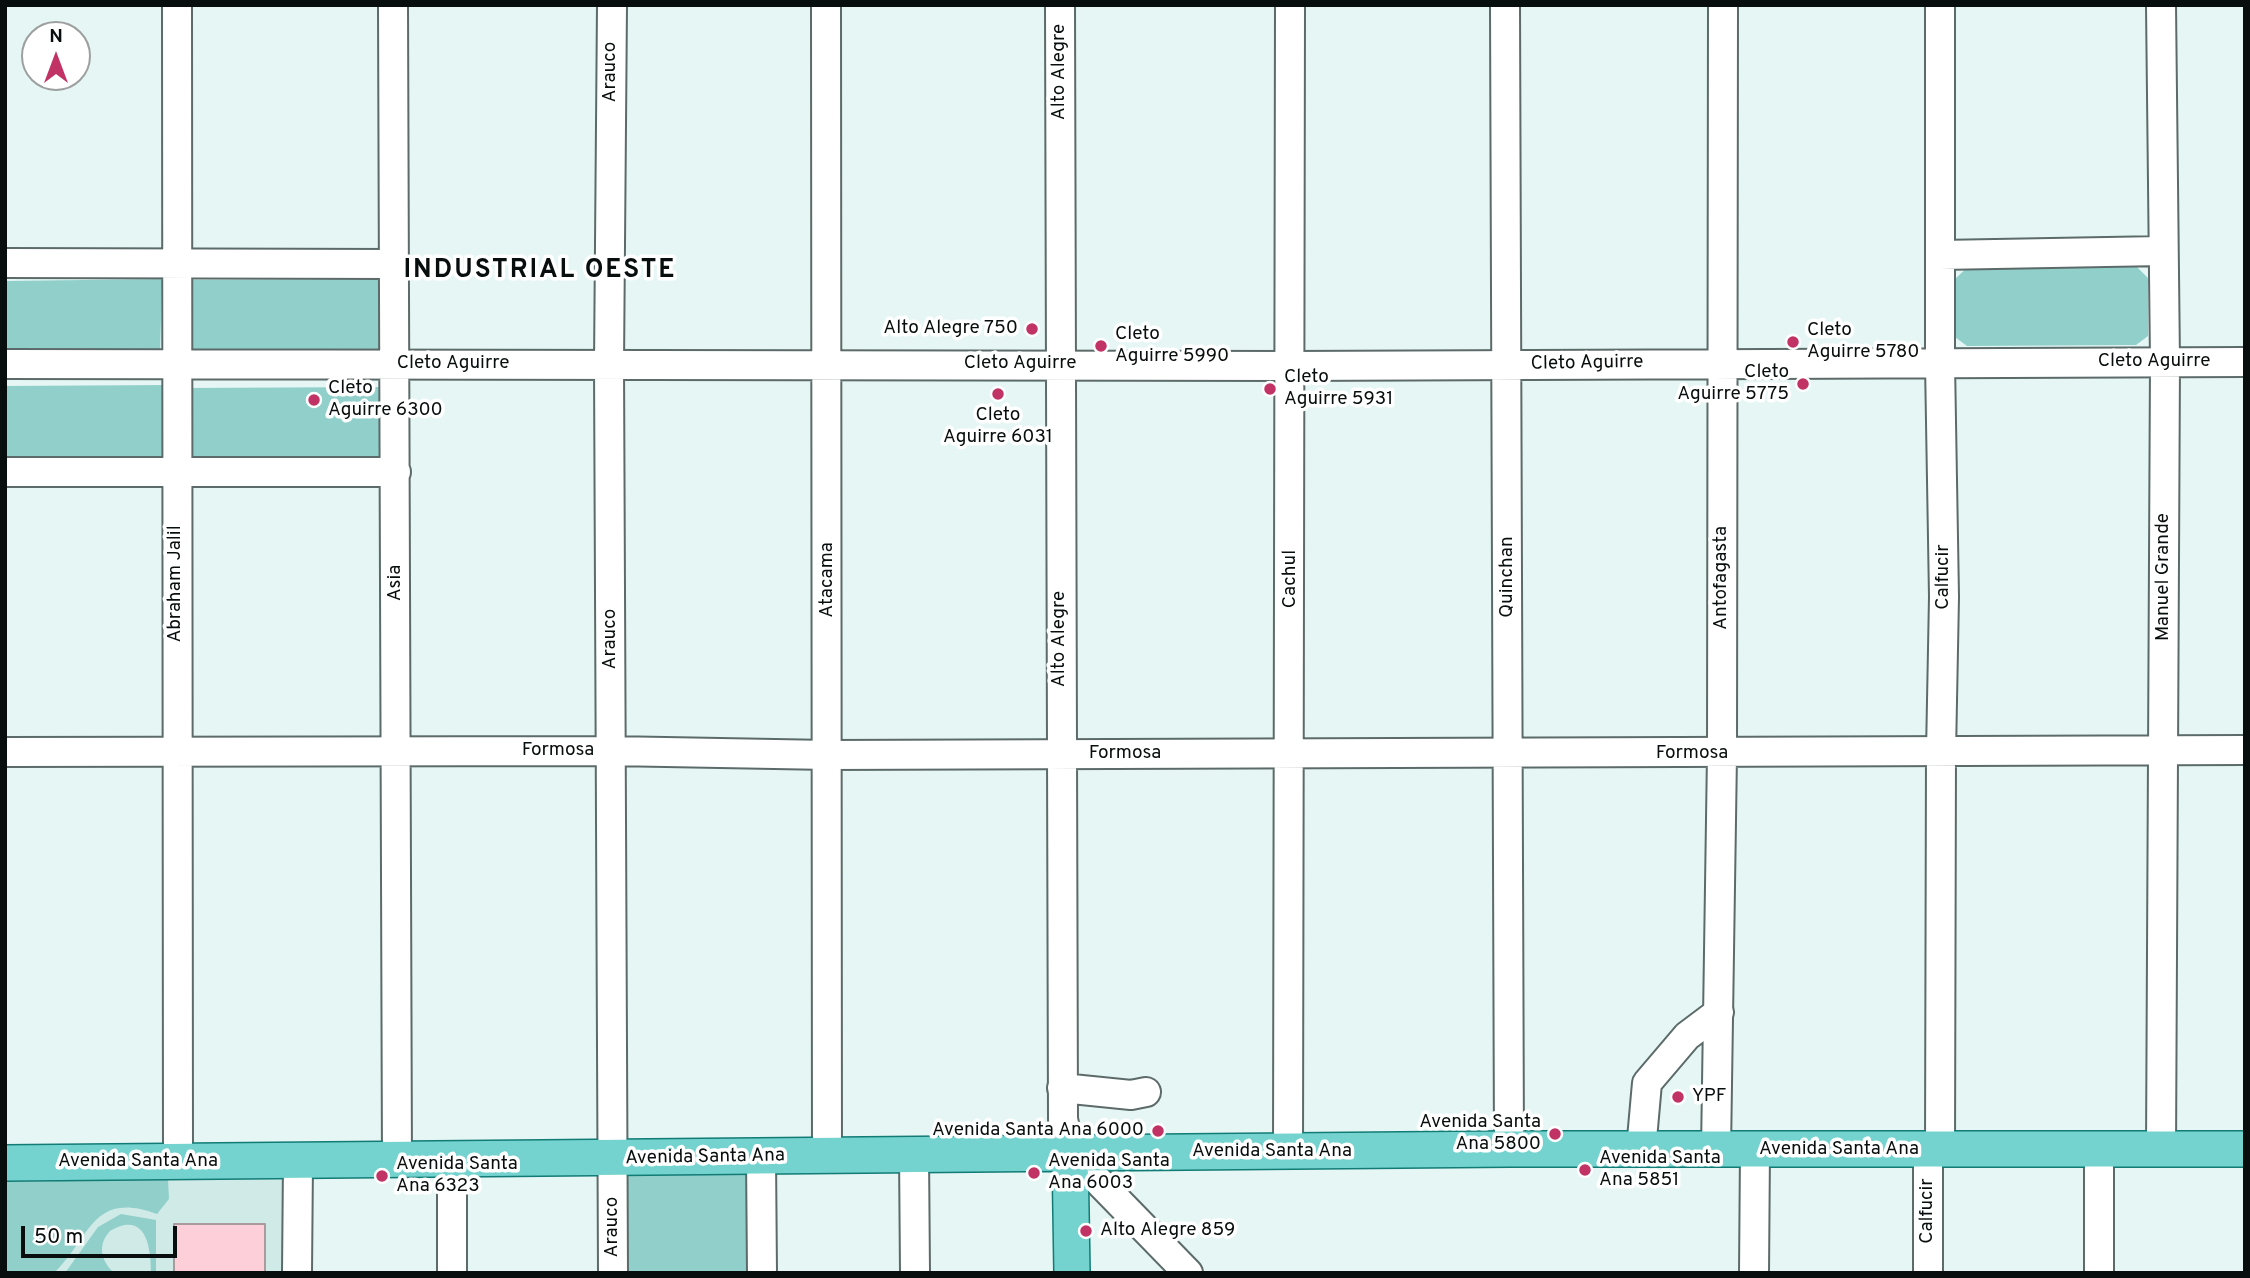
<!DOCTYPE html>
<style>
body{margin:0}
#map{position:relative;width:2250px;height:1278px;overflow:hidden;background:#e5f6f4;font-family:Overpass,sans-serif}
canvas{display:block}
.frame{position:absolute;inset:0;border:7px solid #080e0d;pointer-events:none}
.north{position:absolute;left:21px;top:21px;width:70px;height:70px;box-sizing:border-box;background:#fff;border:2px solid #9c9f9e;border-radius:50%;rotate:0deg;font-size:19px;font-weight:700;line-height:28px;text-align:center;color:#080e0d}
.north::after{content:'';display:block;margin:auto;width:24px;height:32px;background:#c03364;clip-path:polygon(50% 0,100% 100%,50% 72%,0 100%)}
.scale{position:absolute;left:21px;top:1226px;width:156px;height:32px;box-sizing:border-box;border:4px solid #080e0d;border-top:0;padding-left:9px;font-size:21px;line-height:24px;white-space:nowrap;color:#080e0d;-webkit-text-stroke:5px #fff;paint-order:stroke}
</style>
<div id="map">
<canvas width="2250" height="1278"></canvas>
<div class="frame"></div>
<div class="north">N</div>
<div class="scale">50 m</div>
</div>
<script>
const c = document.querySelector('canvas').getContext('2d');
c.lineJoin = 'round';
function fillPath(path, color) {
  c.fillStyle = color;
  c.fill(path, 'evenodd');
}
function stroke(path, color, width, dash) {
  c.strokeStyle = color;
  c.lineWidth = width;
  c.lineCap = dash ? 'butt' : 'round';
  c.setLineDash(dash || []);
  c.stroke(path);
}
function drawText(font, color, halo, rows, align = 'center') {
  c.font = font + ' Overpass,sans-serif';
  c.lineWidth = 7;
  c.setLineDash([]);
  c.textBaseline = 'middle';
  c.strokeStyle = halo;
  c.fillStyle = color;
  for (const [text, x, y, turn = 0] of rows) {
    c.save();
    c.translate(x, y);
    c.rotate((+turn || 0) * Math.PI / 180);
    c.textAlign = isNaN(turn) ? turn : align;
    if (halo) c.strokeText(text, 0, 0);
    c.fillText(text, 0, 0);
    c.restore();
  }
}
const built = new Path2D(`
 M 291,1176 L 292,1273 L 5,1273 L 5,1178 Z`);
const green = new Path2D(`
 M 2134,264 L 2148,278 L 2148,336 L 2136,345 L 1967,346 L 1955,337 L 1955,279 L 1970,265 Z
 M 162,279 L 160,355 L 5,354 L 5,281 Z
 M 386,279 L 383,354 L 187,353 L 185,280 Z
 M 169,385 L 167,461 L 5,459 L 5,386 Z
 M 386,387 L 383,462 L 187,461 L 185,388 Z
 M 754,1172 L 754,1273 L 620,1273 L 620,1173 Z
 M 168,1179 L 169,1199 L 157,1214 C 92,1190 91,1237 54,1273 L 5,1273 L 5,1182 Z
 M 121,1214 L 156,1220 L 156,1273 L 151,1273 C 151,1247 146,1210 110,1231 C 97,1245 101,1261 114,1273 L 65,1273 L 98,1227 Z`);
const building = new Path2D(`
 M 174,1224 L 265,1224 L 265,1273 L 174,1273 Z`);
const minor = new Path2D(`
 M 177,5 L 178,1163
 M 393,5 L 397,1160
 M 612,5 L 609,364 L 613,1273
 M 826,5 L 827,1155
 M 1060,5 L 1063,1119 L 1070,1152 L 1188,1273
 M 1505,5 L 1509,1149
 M 2161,5 L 2165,362 L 2161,1149
 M 1940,255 L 2162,251
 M 5,263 L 395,264
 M 5,364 L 1292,366 L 2245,362
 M 5,472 L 396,472
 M 5,752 L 611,751 L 829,755 L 2245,750
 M 1062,1088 L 1131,1095 L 1146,1092
 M 1940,1149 L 1941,753 L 1944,597 L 1940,363 L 1940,5
 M 1641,1150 L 1647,1083 L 1687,1036 L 1719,1012
 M 1716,1150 L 1722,754 L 1723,5
 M 1288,1152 L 1290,5
 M 914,1153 L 915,1273
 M 761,1157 L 762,1273
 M 452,1160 L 452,1273
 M 297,1273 L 298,1162
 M 1754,1273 L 1755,1150
 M 1928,1273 L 1928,1150
 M 2099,1273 L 2099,1150`);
const major = new Path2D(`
 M 1070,1152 L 1072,1273
 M 5,1163 L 1509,1149 L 2245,1149`);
const markers = [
 [1032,329,7,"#c03364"],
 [1793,342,7,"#c03364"],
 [1101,346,7,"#c03364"],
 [1803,384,7,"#c03364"],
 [1270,389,7,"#c03364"],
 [998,394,7,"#c03364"],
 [314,400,7,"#c03364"],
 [1678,1097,7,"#c03364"],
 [1158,1131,7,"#c03364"],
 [1555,1134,7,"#c03364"],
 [1585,1170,7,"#c03364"],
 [1034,1173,7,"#c03364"],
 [382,1176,7,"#c03364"],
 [1086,1231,7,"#c03364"]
];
const streetNames = [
 ["Arauco",611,72,-90],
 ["Alto Alegre",1060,72,-90],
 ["Cleto Aguirre",2154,362],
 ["Cleto Aguirre",453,364],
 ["Cleto Aguirre",1020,364],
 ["Cleto Aguirre",1587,364,-1],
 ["Quinchan",1508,577,-90],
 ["Calfucir",1944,577,-90],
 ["Manuel Grande",2164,577,-90],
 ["Antofagasta",1722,578,-90],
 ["Cachul",1291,579,-90],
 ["Atacama",828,580,-90],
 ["Asia",396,583,-90],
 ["Abraham Jalil",176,584,-90],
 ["Arauco",611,639,-90],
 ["Alto Alegre",1060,639,-90],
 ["Formosa",558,751],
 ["Formosa",1125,754],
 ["Formosa",1692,754],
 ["Avenida Santa Ana",1839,1150],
 ["Avenida Santa Ana",1272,1152],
 ["Avenida Santa Ana",705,1158,-1],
 ["Avenida Santa Ana",138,1162],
 ["Calfucir",1928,1211,-90],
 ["Arauco",613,1227,-90]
];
const poiNames = [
 ["Alto Alegre 750",1018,329,"right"],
 ["Cleto",1807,331],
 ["Aguirre 5780",1807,353],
 ["Cleto",1115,335],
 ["Aguirre 5990",1115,357],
 ["Cleto",1789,373,"right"],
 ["Aguirre 5775",1789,395,"right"],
 ["Cleto",1284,378],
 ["Aguirre 5931",1284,400],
 ["Cleto",328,389],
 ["Aguirre 6300",328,411],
 ["Cleto",998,416,"center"],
 ["Aguirre 6031",998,438,"center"],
 ["YPF",1692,1097],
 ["Avenida Santa",1541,1123,"right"],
 ["Ana 5800",1541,1145,"right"],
 ["Avenida Santa Ana 6000",1144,1131,"right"],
 ["Avenida Santa",1599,1159],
 ["Ana 5851",1599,1181],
 ["Avenida Santa",1048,1162],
 ["Ana 6003",1048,1184],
 ["Avenida Santa",396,1165],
 ["Ana 6323",396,1187],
 ["Alto Alegre 859",1100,1231]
];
const districtNames = [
 ["INDUSTRIAL OESTE",540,272]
];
fillPath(built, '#cfeae7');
fillPath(green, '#91cfca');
fillPath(building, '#fdd0d9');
stroke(building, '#a99a9d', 2);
stroke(minor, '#5c6b69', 32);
stroke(major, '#127b75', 38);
stroke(minor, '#fff', 28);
stroke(major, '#74d3ce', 35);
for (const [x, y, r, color] of markers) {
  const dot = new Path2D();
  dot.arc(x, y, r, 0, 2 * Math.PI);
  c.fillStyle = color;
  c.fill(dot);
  stroke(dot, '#fff', 2.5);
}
drawText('19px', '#080e0d', '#fff', streetNames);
drawText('19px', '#080e0d', '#fff', poiNames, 'left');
c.letterSpacing = '2px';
drawText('bold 26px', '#080e0d', '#fff', districtNames);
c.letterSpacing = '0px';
</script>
